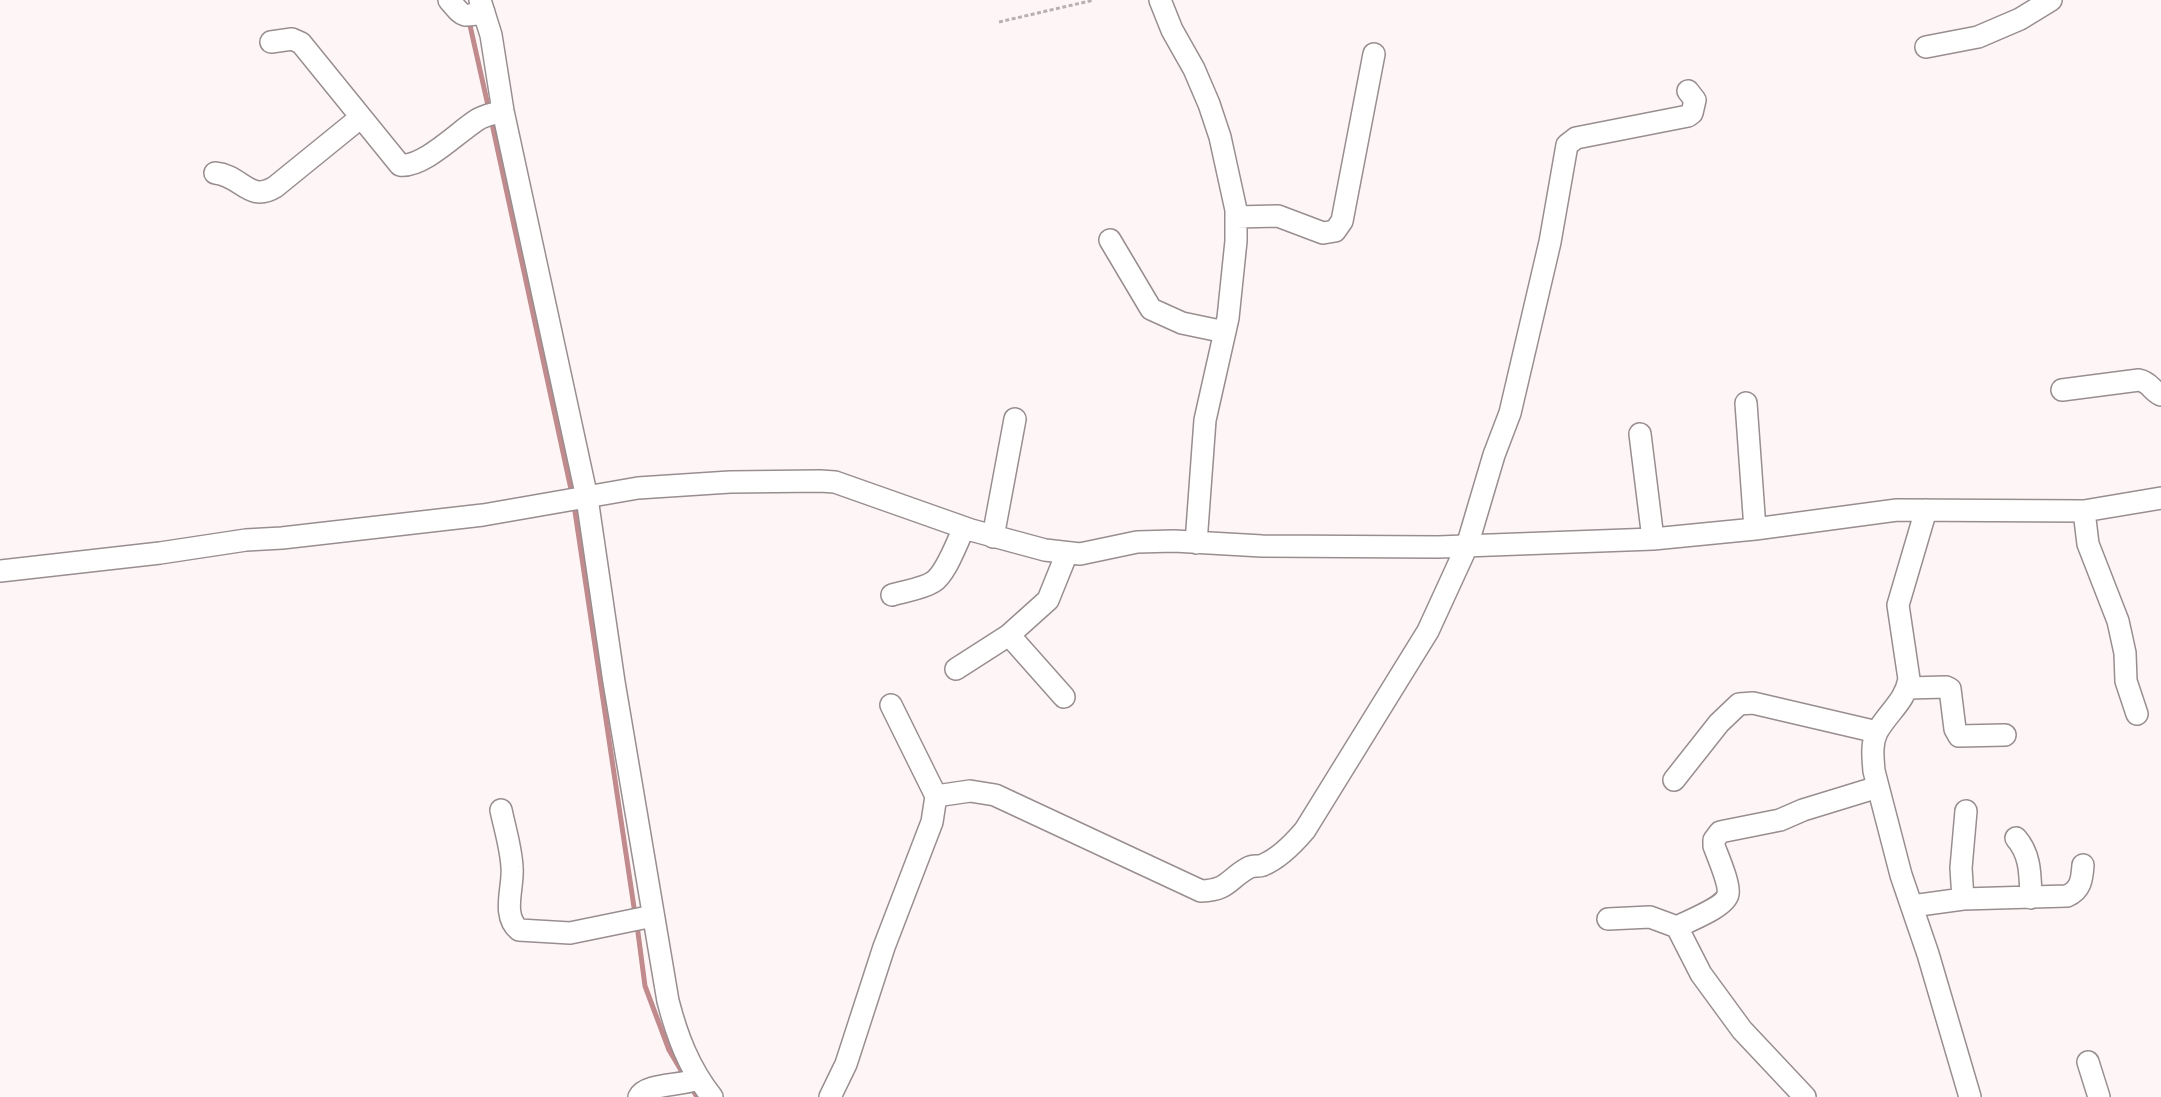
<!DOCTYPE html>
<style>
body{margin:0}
canvas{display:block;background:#fef6f6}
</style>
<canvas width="2161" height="1097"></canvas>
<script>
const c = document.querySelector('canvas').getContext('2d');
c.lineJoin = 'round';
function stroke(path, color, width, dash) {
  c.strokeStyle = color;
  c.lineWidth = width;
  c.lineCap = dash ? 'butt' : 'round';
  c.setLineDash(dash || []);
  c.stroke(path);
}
const stream = new Path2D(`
 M 469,21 L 489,110
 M 491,119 L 572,494
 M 574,505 L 635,914
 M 637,925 L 645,986 L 669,1050 L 685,1077
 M 691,1087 L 697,1097`);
const path = new Path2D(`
 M 999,22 L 1094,0`);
const minor = new Path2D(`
 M 449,0 C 463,16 461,18 484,12
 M 480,0 L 491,35 L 503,111 L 587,498 L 614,682 L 668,1001 C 677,1036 689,1068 712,1097
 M 1160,0 L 1172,30 L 1194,69 L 1209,104 L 1220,137 L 1236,210 L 1236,241 L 1228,318 L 1205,420 L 1196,543
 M 271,42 L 292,39 L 301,43 L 400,165 C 423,168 458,132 477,120 C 485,115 494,114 503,111
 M 1926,47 L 1978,37 L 2020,19 L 2051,0
 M 215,173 C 241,175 249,203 275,187 L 360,118
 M 1236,217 L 1278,216 L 1323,233 L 1335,231 L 1342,221 L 1374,54
 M 1110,240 L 1151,309 L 1182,323 L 1225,332
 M 2062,390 L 2139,380 C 2150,382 2152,391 2161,395
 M 1746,403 L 1755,529
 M 1640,434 L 1653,539
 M 1926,510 L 1898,605 L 1909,679 C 1905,702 1888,712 1877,732 C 1871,744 1873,758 1874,771 L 1901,875 L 1928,954 L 1970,1097
 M 2084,511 L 2088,544 L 2118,621 L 2125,653 L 2126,681 L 2137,714
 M 993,537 L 1015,419
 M 0,571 L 160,553 L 246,540 L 282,538 L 483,515 L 638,488 L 730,482 L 820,481 L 835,482 L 971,530 L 1045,550 L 1080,554 L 1137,542 L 1174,541 L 1262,546 L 1438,547 L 1653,539 L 1755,529 L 1897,510 L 2084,511 L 2161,498
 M 892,595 C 905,591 922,589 933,582 C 946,574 957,542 964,528
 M 1009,635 L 1064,697
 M 956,669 L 1009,635 L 1048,600 L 1067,553
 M 1908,688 L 1946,687 L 1950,689 L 1955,729 L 1959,736 L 2005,735
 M 1674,780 L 1719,723 L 1739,704 L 1753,703 L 1877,732
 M 936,796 L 970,791 L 995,795 L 1201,891 C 1229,890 1228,879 1248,868 C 1253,865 1259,867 1263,865 C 1280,858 1294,843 1305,830 L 1428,631 L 1467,546 L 1494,455 L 1510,413 L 1550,242 L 1567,145 L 1576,138 L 1688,116 L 1692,113 L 1695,100 L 1688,91
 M 501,810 C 505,829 511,848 512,867 C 514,887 501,915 519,930 L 570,933 L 653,916
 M 2016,838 C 2031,855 2030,875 2031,898
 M 1963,899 L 1961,868 L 1966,811
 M 1912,906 L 1963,899 L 2067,896 C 2081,890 2082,879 2083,865
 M 1608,919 L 1650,917 L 1677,927 C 1688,921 1726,907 1728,894 C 1730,884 1718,857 1714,846 L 1714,840 L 1720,832 L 1780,820 L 1803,810 L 1878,787
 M 1677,927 L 1701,974 L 1742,1030 L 1805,1097
 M 2088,1062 L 2099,1097
 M 639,1097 C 646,1083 682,1086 698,1079
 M 830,1097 L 846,1064 L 884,947 L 932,822 L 936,796 L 891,705`);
stroke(stream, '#c18a8d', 5);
stroke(minor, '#998e8f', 24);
stroke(path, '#b8b1b1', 3, [4, 2.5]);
stroke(minor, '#fff', 21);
</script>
